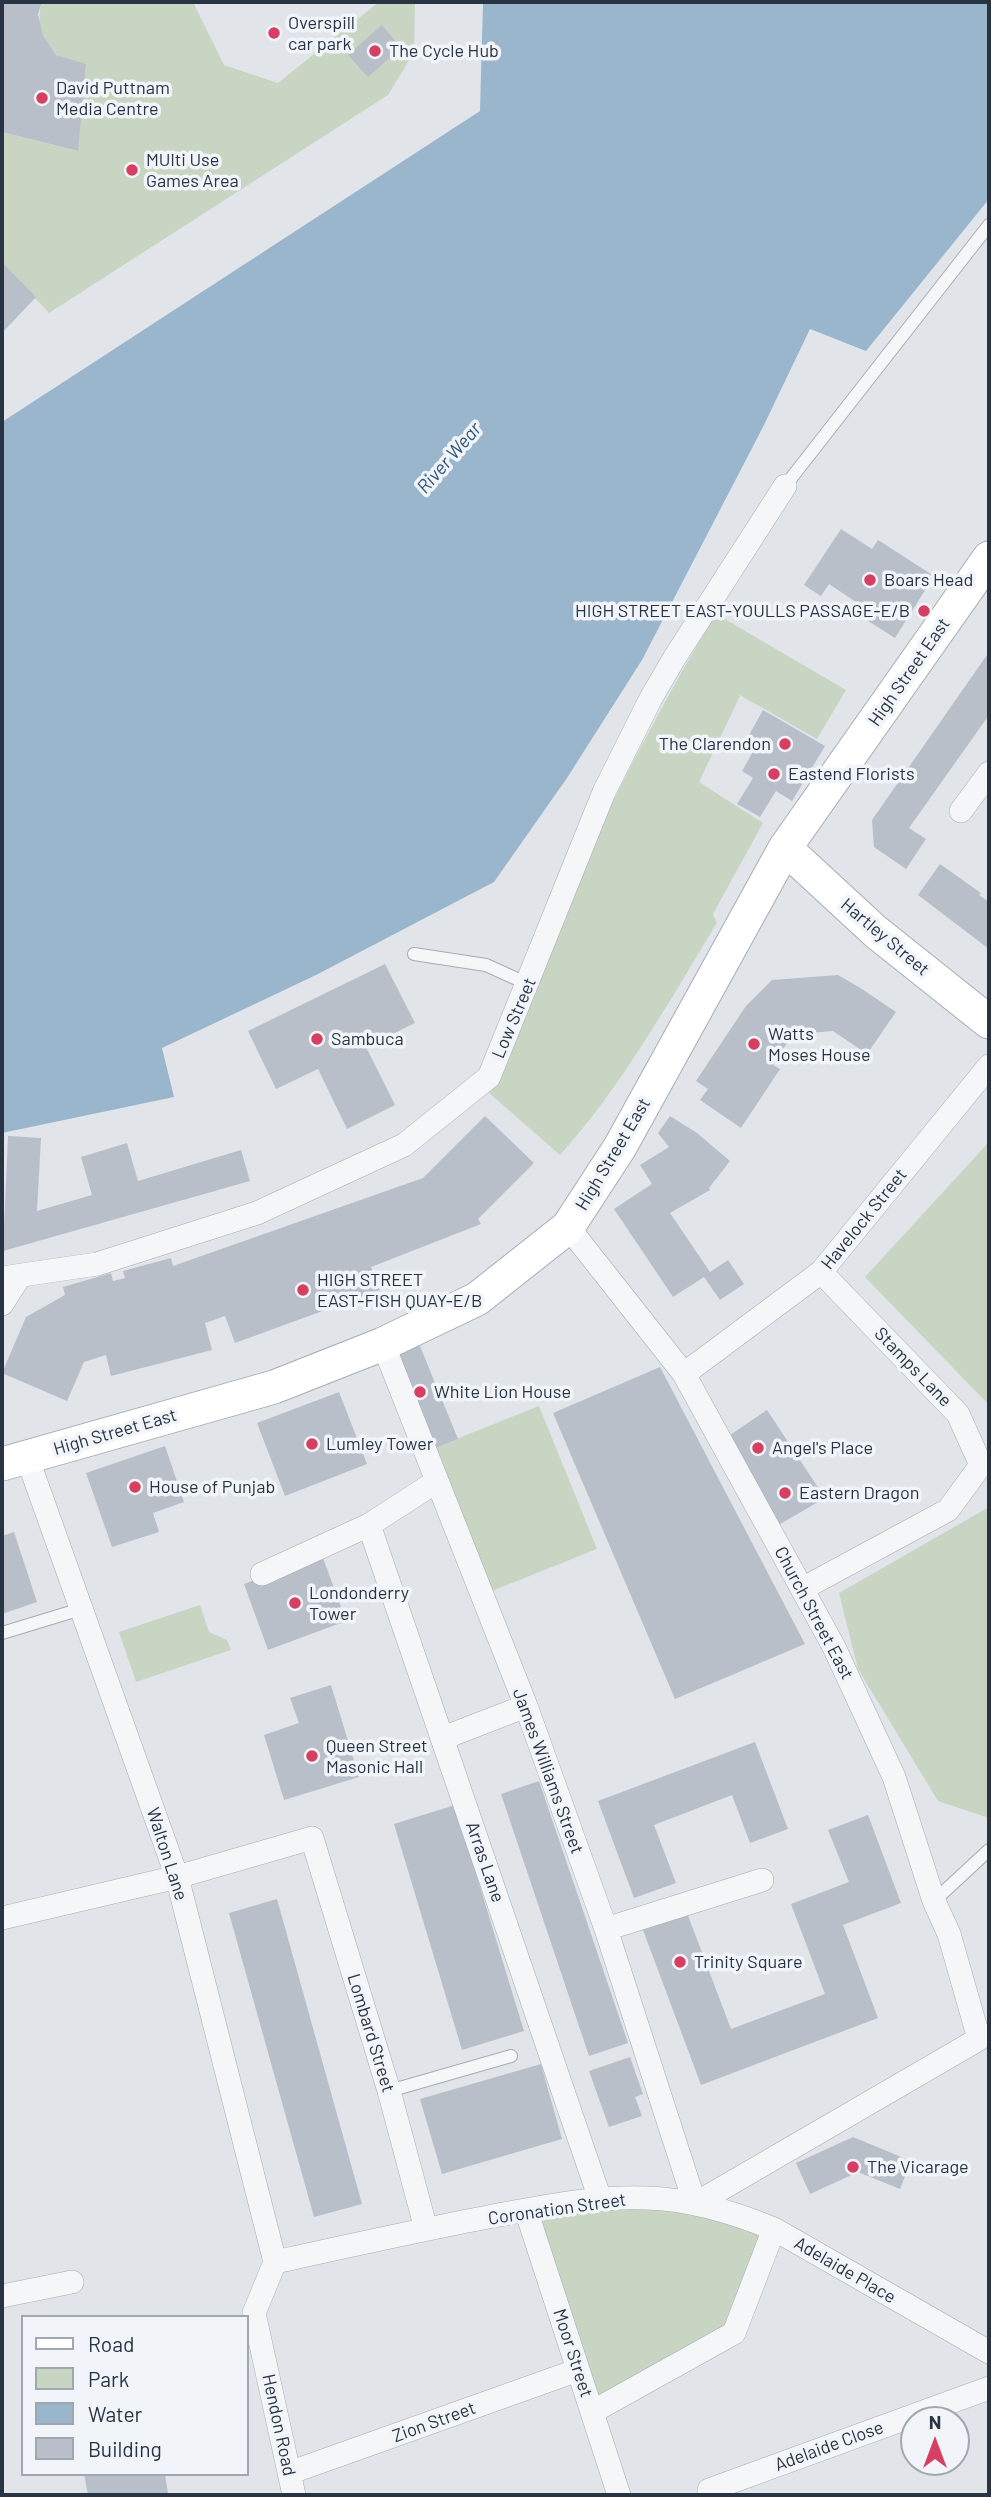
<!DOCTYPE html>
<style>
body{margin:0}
#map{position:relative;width:991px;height:2497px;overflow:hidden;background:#e1e5ea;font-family:Barlow,sans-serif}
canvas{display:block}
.frame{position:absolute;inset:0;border:4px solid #283443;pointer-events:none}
.legend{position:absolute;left:21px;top:2315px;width:228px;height:161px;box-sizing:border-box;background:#f1f4f8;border:2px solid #a1a7b0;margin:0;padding:9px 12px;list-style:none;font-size:21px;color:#283443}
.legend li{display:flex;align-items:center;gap:14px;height:35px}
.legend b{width:35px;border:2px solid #a1a7b0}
.north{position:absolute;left:900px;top:2406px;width:70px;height:70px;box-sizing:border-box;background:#f1f4f8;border:2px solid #a1a7b0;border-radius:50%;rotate:0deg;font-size:19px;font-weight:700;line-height:28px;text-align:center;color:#283443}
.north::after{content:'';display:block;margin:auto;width:24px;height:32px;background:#d63f62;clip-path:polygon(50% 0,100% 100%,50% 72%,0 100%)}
</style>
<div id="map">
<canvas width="991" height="2497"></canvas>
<div class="frame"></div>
<ul class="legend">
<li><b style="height:9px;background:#fff"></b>Road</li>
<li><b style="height:19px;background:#c8d5c2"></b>Park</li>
<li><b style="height:19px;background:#9ab6cc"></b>Water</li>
<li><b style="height:19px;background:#b8bfc8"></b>Building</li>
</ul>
<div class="north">N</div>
</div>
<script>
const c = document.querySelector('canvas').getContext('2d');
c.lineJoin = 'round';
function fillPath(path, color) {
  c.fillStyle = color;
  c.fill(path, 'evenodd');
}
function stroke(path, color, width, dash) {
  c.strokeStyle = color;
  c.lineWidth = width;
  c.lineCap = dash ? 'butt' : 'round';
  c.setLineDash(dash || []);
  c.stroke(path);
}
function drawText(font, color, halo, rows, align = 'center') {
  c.font = font + ' Barlow,sans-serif';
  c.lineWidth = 7;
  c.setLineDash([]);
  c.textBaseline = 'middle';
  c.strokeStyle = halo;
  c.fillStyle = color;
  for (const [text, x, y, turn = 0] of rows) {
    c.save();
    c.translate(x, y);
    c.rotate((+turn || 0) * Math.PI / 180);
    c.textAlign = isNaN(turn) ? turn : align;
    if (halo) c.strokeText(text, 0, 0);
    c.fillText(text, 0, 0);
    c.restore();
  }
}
const green = new Path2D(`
 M 42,2 L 193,2 L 224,65 L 278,83 L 379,2 L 415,2 L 414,52 L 388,95 L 49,313 L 2,262 L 2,132 L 77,151 L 86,65 C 77,62 67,60 59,56 C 41,47 36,19 42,2 Z
 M 716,614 L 846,690 L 817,739 L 738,694 L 740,696 L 699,782 L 763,823 L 713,914 L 717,923 C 670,1000 620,1089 560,1155 L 480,1085 C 554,925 624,764 716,614 Z
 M 989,1142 L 989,1405 L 865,1277 Z
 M 539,1406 L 597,1549 L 482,1595 L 424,1452 Z
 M 989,1507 L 989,1818 L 938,1801 L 858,1669 L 839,1593 Z
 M 200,1605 L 209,1632 L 227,1640 L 231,1650 L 136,1682 L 119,1632 Z
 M 647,2198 L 774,2229 L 734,2333 L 592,2412 L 526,2210 Z`);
const water = new Path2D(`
 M 483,2 L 989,2 L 989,199 L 866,351 L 810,329 L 763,427 L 642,660 L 567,778 L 494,882 L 316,975 L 162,1048 L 174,1097 L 2,1133 L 2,422 L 480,111 Z`);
const building = new Path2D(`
 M 2,2 L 42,2 L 38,14 L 43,36 L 56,55 L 86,64 L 78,151 L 2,132 Z
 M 382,25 L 401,48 L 368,77 L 348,55 Z
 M 2,262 L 36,297 L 2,333 Z
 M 841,529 L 872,549 L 878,540 L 934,576 L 895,638 L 854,612 L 859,604 L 829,584 L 821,596 L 804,585 Z
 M 989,652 L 989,715 L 909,828 L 926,839 L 906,869 L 874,847 L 872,820 Z
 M 763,710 L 825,746 L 792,801 L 776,791 L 760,817 L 737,804 L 753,778 L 742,771 L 755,748 L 745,742 Z
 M 940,864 L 981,893 L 979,895 L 989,902 L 989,949 L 918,895 Z
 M 385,964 L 415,1023 L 366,1047 L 395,1105 L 347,1129 L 318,1069 L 276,1089 L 248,1031 Z
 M 838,975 L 862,989 L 896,1012 L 867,1054 L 833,1031 L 794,1034 L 772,1064 L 780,1069 L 741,1128 L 700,1100 L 708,1089 L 696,1081 L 746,1006 L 772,980 Z
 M 485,1116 L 534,1163 L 478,1219 L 481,1224 L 371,1267 L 380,1290 L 235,1343 L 225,1316 L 205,1323 L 212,1350 L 111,1376 L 106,1355 L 84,1362 L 67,1401 L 2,1373 L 26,1317 L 65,1295 L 63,1287 L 111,1273 L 113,1281 L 125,1278 L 123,1271 L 171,1258 L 173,1266 L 423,1178 Z
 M 670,1116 L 697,1133 L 730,1161 L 709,1188 L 710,1190 L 670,1213 L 710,1272 L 728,1260 L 744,1284 L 720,1300 L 704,1277 L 673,1297 L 614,1209 L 652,1184 L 640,1165 L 669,1147 L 658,1133 Z
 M 8,1136 L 41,1138 L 37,1211 L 92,1195 L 81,1157 L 127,1143 L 138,1181 L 241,1150 L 250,1181 L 3,1251 Z
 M 413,1329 L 458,1439 L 424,1452 L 383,1344 Z
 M 660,1367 L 805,1644 L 675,1699 L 553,1413 Z
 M 339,1392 L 367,1464 L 285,1496 L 257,1423 Z
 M 767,1410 L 825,1498 L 770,1530 L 721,1441 Z
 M 165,1446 L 184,1502 L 153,1513 L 159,1532 L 112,1547 L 86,1473 Z
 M 14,1532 L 37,1602 L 2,1614 L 2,1536 Z
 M 322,1555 L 346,1621 L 268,1650 L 244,1584 Z
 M 331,1685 L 359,1777 L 284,1800 L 264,1735 L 299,1723 L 290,1698 Z
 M 755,1742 L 788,1829 L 750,1843 L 732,1795 L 654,1825 L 676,1883 L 634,1898 L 598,1801 Z
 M 539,1781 L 628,2043 L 589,2056 L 501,1794 Z
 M 455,1805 L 524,2031 L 462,2050 L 394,1824 Z
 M 868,1815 L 901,1903 L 843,1925 L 878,2018 L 701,2085 L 643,1930 L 687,1913 L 731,2029 L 825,1994 L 791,1904 L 849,1882 L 828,1830 Z
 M 277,1899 L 362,2204 L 314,2217 L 229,1913 Z
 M 630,2057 L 643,2094 L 635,2097 L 642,2116 L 609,2127 L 589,2071 Z
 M 541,2064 L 562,2139 L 442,2174 L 420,2099 Z
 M 853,2137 L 911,2161 L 900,2189 L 858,2172 L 810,2194 L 796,2163 Z
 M 84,2474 L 165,2474 L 168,2494 L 88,2495 Z`);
const lane = new Path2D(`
 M 785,486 L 989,225
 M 414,954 L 486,965 L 528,984
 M 2,1633 L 81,1609
 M 934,1901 L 989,1850
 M 389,2091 L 511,2056`);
const street = new Path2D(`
 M 961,811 L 989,773
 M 568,1227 L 684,1374 L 834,1647 L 894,1777 L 934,1901 L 949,1934 L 979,2039 L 695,2204
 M 2,1278 L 97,1264 L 257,1213 L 404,1145 L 489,1077 L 604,792 L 651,698 L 675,657 L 785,486
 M 2,1304 L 20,1276
 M 383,1344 L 526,1706 L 606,1929 L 695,2204
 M 684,1374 L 821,1272 L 989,1066
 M 27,1457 L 177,1877 L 275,2262
 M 369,1525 L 600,2199
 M 262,1574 L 369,1525 L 437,1481
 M 802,1589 L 948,1510 L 981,1465 L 958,1414 L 821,1272
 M 443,1738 L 526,1706
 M 2,1918 L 177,1877 L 312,1838 L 389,2091 L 426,2229
 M 606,1929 L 762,1880
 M 526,2210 L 619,2495
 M 2,2296 L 72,2282
 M 592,2412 L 734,2333 L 774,2229
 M 289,2473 L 578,2370
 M 709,2490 L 989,2388
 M 294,2495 L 254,2313 L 275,2262 C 348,2246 420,2230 493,2216 C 543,2207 595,2196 646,2198 C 690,2199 733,2212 774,2229 L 989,2352`);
const secondary = new Path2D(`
 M 785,848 L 876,932 L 989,1022
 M 2,1464 L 274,1387 L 383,1344 L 477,1299 L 568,1227 L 620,1147 L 785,848 L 989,558`);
const markers = [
 [274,33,7,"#d63f62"],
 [375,51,7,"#d63f62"],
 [42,98,7,"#d63f62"],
 [132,170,7,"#d63f62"],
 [870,580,7,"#d63f62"],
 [924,611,7,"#d63f62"],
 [785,744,7,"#d63f62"],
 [774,774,7,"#d63f62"],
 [317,1039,7,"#d63f62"],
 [754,1044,7,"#d63f62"],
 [303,1290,7,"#d63f62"],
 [420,1392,7,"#d63f62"],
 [312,1444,7,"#d63f62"],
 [758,1448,7,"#d63f62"],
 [135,1487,7,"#d63f62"],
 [785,1493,7,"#d63f62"],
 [295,1603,7,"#d63f62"],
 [312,1756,7,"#d63f62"],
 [680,1962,7,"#d63f62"],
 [853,2167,7,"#d63f62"]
];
const poiNames = [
 ["Overspill",288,23],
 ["car park",288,44],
 ["The Cycle Hub",389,51],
 ["David Puttnam",56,88],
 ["Media Centre",56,109],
 ["MUlti Use",146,160],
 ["Games Area",146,181],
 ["Boars Head",884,580],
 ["HIGH STREET EAST-YOULLS PASSAGE-E/B",910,611,"right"],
 ["The Clarendon",771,744,"right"],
 ["Eastend Florists",788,774],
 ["Watts",768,1034],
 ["Moses House",768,1055],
 ["Sambuca",331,1039],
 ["HIGH STREET",317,1280],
 ["EAST-FISH QUAY-E/B",317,1301],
 ["White Lion House",434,1392],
 ["Lumley Tower",326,1444],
 ["Angel's Place",772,1448],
 ["House of Punjab",149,1487],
 ["Eastern Dragon",799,1493],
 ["Londonderry",309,1593],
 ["Tower",309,1614],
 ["Queen Street",326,1746],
 ["Masonic Hall",326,1767],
 ["Trinity Square",694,1962],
 ["The Vicarage",867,2167]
];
const streetNames = [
 ["High Street East",909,672,-55],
 ["Hartley Street",885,937,40],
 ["Low Street",514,1018,-67],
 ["High Street East",613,1154,-59],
 ["Havelock Street",864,1219,-51],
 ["Stamps Lane",913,1367,46],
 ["High Street East",115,1432,-16],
 ["Church Street East",814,1613,62],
 ["James Williams Street",548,1771,70],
 ["Walton Lane",167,1854,72],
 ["Arras Lane",485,1862,71],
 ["Lombard Street",371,2033,73],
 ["Coronation Street",557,2209,-8],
 ["Adelaide Place",845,2270,30],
 ["Moor Street",573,2353,72],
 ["Zion Street",434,2422,-20],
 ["Hendon Road",279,2425,78],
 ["Adelaide Close",829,2446,-20]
];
const waterNames = [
 ["River Wear",449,458,-49]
];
fillPath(green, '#c8d5c2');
fillPath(water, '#9ab6cc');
fillPath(building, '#b8bfc8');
stroke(lane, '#a6acb5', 14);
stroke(street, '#a6acb5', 24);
stroke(secondary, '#a6acb5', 35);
stroke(lane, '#f4f6f8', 12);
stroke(street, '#f4f6f8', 23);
stroke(secondary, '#fff', 33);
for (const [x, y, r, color] of markers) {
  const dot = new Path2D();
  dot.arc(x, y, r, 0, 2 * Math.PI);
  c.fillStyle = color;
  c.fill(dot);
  stroke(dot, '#f1f4f8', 2.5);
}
drawText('18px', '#283443', '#f1f4f8', poiNames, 'left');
drawText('18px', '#283443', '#f1f4f8', streetNames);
drawText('italic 19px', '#30567a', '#f1f4f8', waterNames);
</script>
